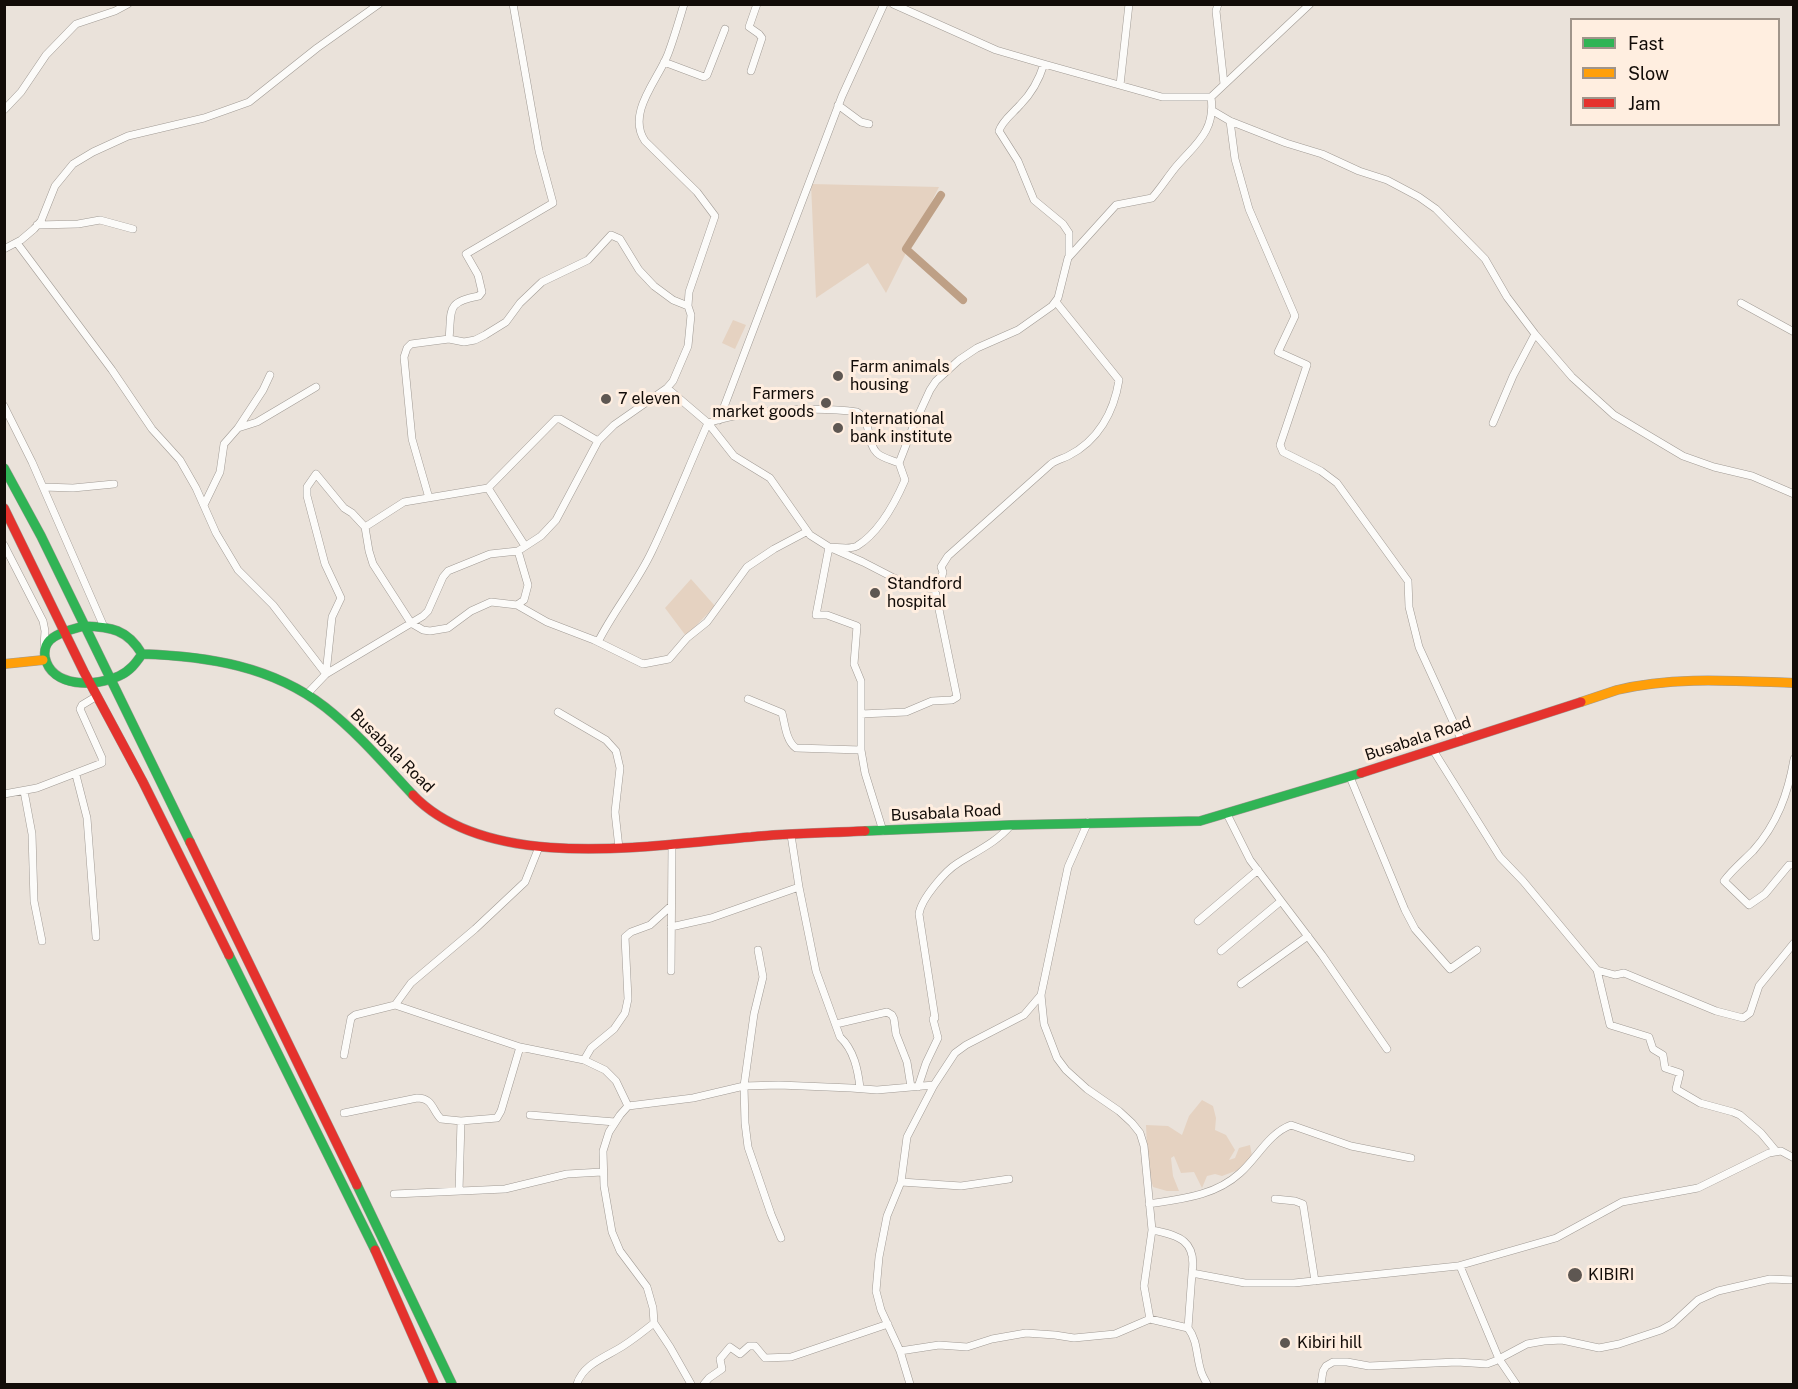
<!DOCTYPE html>
<style>
body{margin:0}
#map{position:relative;width:1798px;height:1389px;overflow:hidden;background:#eae2da;font-family:"Public Sans",sans-serif}
canvas{display:block}
.frame{position:absolute;inset:0;border:6px solid #120c08;pointer-events:none}
.legend{position:absolute;left:1570px;top:18px;width:210px;height:108px;box-sizing:border-box;background:#ffeee0;border:2px solid #a0948a;margin:0;padding:8px 10px;list-style:none;font-size:18px;color:#120c08}
.legend li{display:flex;align-items:center;gap:12px;height:30px}
.legend b{width:30px;border:2px solid #a0948a}
</style>
<div id="map">
<canvas width="1798" height="1389"></canvas>
<div class="frame"></div>
<ul class="legend">
<li><b style="height:8px;background:#30b455"></b>Fast</li>
<li><b style="height:8px;background:#ff9f0a"></b>Slow</li>
<li><b style="height:8px;background:#e5322d"></b>Jam</li>
</ul>
</div>
<script>
const c = document.querySelector('canvas').getContext('2d');
c.lineJoin = 'round';
function fillPath(path, color) {
  c.fillStyle = color;
  c.fill(path, 'evenodd');
}
function stroke(path, color, width, dash) {
  c.strokeStyle = color;
  c.lineWidth = width;
  c.lineCap = dash ? 'butt' : 'round';
  c.setLineDash(dash || []);
  c.stroke(path);
}
function drawText(font, color, halo, rows, align = 'center') {
  c.font = font + ' "Public Sans",sans-serif';
  c.lineWidth = 6;
  c.setLineDash([]);
  c.textBaseline = 'middle';
  c.strokeStyle = halo;
  c.fillStyle = color;
  for (const [text, x, y, turn = 0] of rows) {
    c.save();
    c.translate(x, y);
    c.rotate((+turn || 0) * Math.PI / 180);
    c.textAlign = isNaN(turn) ? turn : align;
    if (halo) c.strokeText(text, 0, 0);
    c.fillText(text, 0, 0);
    c.restore();
  }
}
const green = new Path2D(`
 M 811,184 L 939,187 L 886,293 L 868,263 L 816,298 Z
 M 733,320 L 746,325 L 735,349 L 722,343 Z
 M 691,579 L 715,606 L 686,636 L 665,608 Z
 M 1202,1100 L 1213,1106 L 1216,1118 L 1215,1130 L 1226,1135 L 1235,1150 L 1229,1160 L 1235,1158 L 1239,1148 L 1250,1145 L 1252,1156 L 1238,1170 L 1222,1176 L 1215,1174 L 1207,1176 L 1202,1188 L 1194,1172 L 1181,1173 L 1174,1156 L 1171,1158 L 1173,1176 L 1179,1191 L 1167,1191 L 1153,1187 L 1148,1169 L 1146,1125 L 1168,1126 L 1182,1135 L 1189,1116 Z`);
const canal = new Path2D(`
 M 941,195 L 906,249 L 963,300`);
const street = new Path2D(`
 M 893,4 L 996,50 L 1044,64 L 1162,97 L 1211,97 L 1310,4
 M 1218,4 L 1216,11 L 1224,84
 M 664,62 L 704,77 L 707,75 L 725,29
 M 1044,64 C 1039,80 1032,93 1020,105 C 1013,113 1002,121 999,131 L 1018,161 L 1034,200 L 1063,224 L 1069,233 L 1069,256
 M 751,71 L 762,38 L 759,34 L 749,27 L 757,4
 M 1120,85 L 1129,4
 M 838,105 L 861,122 L 869,124
 M 4,110 L 21,92 L 46,55 L 76,24 L 115,11 L 128,4
 M 1213,111 L 1230,121 L 1286,143 L 1322,154 L 1359,171 L 1387,180 L 1419,197 L 1436,209 L 1485,259 L 1507,297 L 1535,334 L 1572,377 L 1614,415 L 1683,456 L 1714,467 L 1752,476 L 1794,494
 M 1230,121 L 1235,159 L 1249,209 L 1295,316 L 1278,352 L 1307,365 L 1280,445 L 1283,452 L 1321,471 L 1337,483 L 1408,581 L 1409,607 L 1419,647 L 1462,741
 M 37,225 L 78,224 L 100,220 L 133,229
 M 17,243 L 112,370 L 152,429 L 180,460 L 196,488 L 216,533 L 238,570 L 273,605 L 326,674 L 307,694
 M 4,249 L 21,240 L 34,229 L 41,221 L 55,186 L 73,164 L 93,152 L 128,136 L 204,118 L 249,102 L 317,48 L 379,4
 M 1741,303 L 1794,332
 M 449,339 C 452,310 445,302 479,296 L 482,292 L 478,275 L 466,254 L 553,203 L 539,151 L 513,4
 M 667,388 L 708,423 L 734,456 L 770,478 L 810,535 L 829,547 L 863,562 L 894,578 L 935,590 L 939,586 L 943,572 L 941,567 L 948,556 L 1051,464 C 1056,460 1062,459 1068,456 C 1098,441 1114,412 1119,380 L 1056,302
 M 4,406 L 32,462 L 104,627
 M 719,420 L 842,96 L 884,4
 M 1493,423 L 1513,376 L 1535,334
 M 238,428 L 257,422 L 316,387
 M 43,487 L 73,488 L 114,484
 M 488,488 L 556,419 L 560,419 L 598,441
 M 429,498 L 412,439 L 404,357 L 407,348 L 411,344 L 449,339 L 464,342 L 475,340 L 485,335 L 506,322 L 520,303 L 542,282 L 588,260 L 611,235 L 620,239 L 639,270 L 654,286 L 673,300 L 688,306
 M 204,505 L 220,472 L 224,444 L 238,428 L 263,390 L 270,375
 M 365,527 L 404,502 L 488,488 L 525,546
 M 4,545 L 43,621 L 45,631 L 44,647
 M 517,605 L 524,600 L 528,585 L 518,551
 M 598,642 C 614,610 637,583 652,551 C 672,509 689,466 708,423 C 746,410 817,406 857,412 C 873,421 865,441 877,453 C 882,458 892,460 899,463
 M 326,674 L 423,616 L 428,611 L 443,577 L 448,571 L 490,554 L 518,551 L 541,536 L 556,520 L 598,441 L 614,425 L 667,388 L 673,381 L 688,346 L 691,315 L 688,306 L 689,292 L 715,216 L 697,192 L 645,141 C 626,113 658,80 668,54 C 674,38 679,21 684,4
 M 326,674 L 332,617 L 341,598 L 325,564 L 307,496 L 307,487 L 316,474 L 344,508 L 352,513 L 365,527 L 369,551 L 373,564 L 411,623 L 423,630 L 430,631 L 448,628 L 471,611 L 491,602 L 517,605 L 547,622 L 594,640 L 643,664 L 669,659 L 687,638 L 707,622 L 747,567 L 774,549 L 806,532
 M 748,699 L 782,713 C 785,724 786,741 796,748 L 861,750
 M 558,712 L 606,740 L 616,751 L 620,768 L 615,812 L 619,848
 M 861,714 L 906,712 L 932,701 L 952,700 L 957,697 L 935,590
 M 1433,750 L 1500,857 L 1523,881 L 1597,970 L 1610,1025 L 1649,1037 L 1653,1049 L 1663,1055 L 1665,1068 L 1680,1073 L 1676,1089 L 1700,1103 L 1733,1112 L 1740,1115 L 1761,1133 L 1776,1151
 M 1794,759 C 1788,794 1777,824 1753,851 C 1743,861 1732,870 1724,881 L 1749,905 L 1765,894 L 1789,865 L 1794,865
 M 76,775 L 87,818 L 96,937
 M 1350,777 L 1405,910 L 1415,929 L 1450,969 L 1477,950
 M 24,791 L 32,834 L 34,901 L 42,941
 M 4,794 L 37,788 L 102,763 L 102,758 L 80,709 L 82,705 L 97,696
 M 1227,814 L 1250,860 L 1322,955 L 1387,1049
 M 1088,822 L 1068,867 L 1041,995 L 1044,1024 L 1057,1058 L 1066,1070 L 1087,1089 L 1119,1111 L 1132,1123 L 1140,1133 L 1144,1146 L 1152,1230 C 1179,1235 1197,1241 1192,1273 L 1245,1283 L 1294,1283 L 1458,1266 L 1556,1238 L 1622,1202 L 1698,1188 L 1769,1153 L 1781,1151 L 1794,1158
 M 883,831 L 865,773 L 861,750 L 861,681 L 854,664 L 857,626 L 827,615 L 816,615 L 829,547 C 837,547 850,550 857,546 C 880,532 895,503 905,480 L 899,463 L 913,427 L 930,390 L 936,381 L 959,360 L 977,348 L 1018,330 L 1052,306 L 1058,298 L 1068,258 L 1116,205 L 1152,198 C 1160,189 1167,178 1175,168 C 1194,145 1216,132 1211,97
 M 799,887 L 816,971 L 840,1037 C 854,1050 858,1070 860,1088
 M 1198,921 L 1258,870
 M 671,927 L 711,918 L 799,887 L 791,835
 M 758,950 L 763,977 L 754,1014 L 744,1086 L 745,1123 L 748,1147 L 771,1214 L 781,1238
 M 1221,951 L 1281,901
 M 1597,970 L 1615,975 L 1624,973 L 1716,1011 L 1743,1018 L 1750,1013 L 1759,986 L 1794,943
 M 671,971 L 672,844
 M 1241,984 L 1308,936
 M 395,1005 L 520,1047 L 584,1060 L 605,1070 L 616,1081 L 628,1106
 M 836,1024 L 887,1012 L 892,1015 L 894,1019 L 896,1034 L 907,1062 L 911,1087
 M 344,1055 L 351,1018 L 355,1015 L 395,1005 L 411,983 L 475,929 L 525,882 L 539,847
 M 584,1060 L 591,1048 L 614,1029 L 625,1013 L 628,999 L 625,937 L 631,932 L 650,925 L 671,906
 M 918,1087 L 926,1063 L 938,1038 L 933,1019 L 935,1018 L 919,914 C 921,899 945,871 958,863 C 977,851 997,842 1011,825
 M 344,1113 L 417,1098 C 433,1098 432,1110 441,1119 L 461,1121 L 497,1118 L 501,1111 L 520,1047
 M 530,1115 L 615,1122
 M 901,1182 L 961,1186 L 1009,1179
 M 459,1191 L 461,1121
 M 394,1194 L 505,1189 L 567,1174 L 602,1172
 M 1275,1199 L 1295,1201 L 1303,1204 L 1315,1281
 M 1149,1204 C 1181,1199 1215,1196 1240,1173 C 1257,1158 1269,1133 1291,1125 L 1351,1146 L 1411,1158
 M 1460,1266 L 1499,1359 L 1516,1384
 M 1150,1319 L 1144,1286 L 1152,1230
 M 1188,1328 L 1192,1273
 M 900,1351 L 939,1345 L 967,1347 L 992,1339 L 1026,1333 L 1055,1335 L 1074,1338 L 1115,1334 L 1150,1319 L 1188,1328 C 1198,1341 1196,1356 1201,1371 C 1202,1375 1205,1380 1207,1384
 M 577,1384 C 583,1364 606,1357 623,1346 C 634,1339 644,1331 654,1323
 M 691,1384 L 670,1347 L 654,1323 L 653,1308 L 647,1287 L 620,1251 L 612,1232 L 604,1186 L 603,1151 L 609,1132 L 620,1115 L 628,1106 L 693,1098 L 744,1086 L 779,1085 L 851,1088 L 877,1090 L 934,1085
 M 704,1384 L 709,1378 L 722,1369 L 720,1359 L 730,1347 L 740,1354 L 749,1346 L 755,1346 L 765,1358 L 791,1357 L 888,1324
 M 910,1384 L 900,1351 L 881,1310 L 876,1291 L 879,1257 L 887,1216 L 901,1182 L 907,1137 L 934,1085 L 955,1053 L 966,1045 L 1024,1015 L 1041,995
 M 1321,1384 L 1323,1371 L 1326,1366 L 1333,1362 L 1347,1362 L 1369,1366 L 1457,1362 L 1487,1364 L 1495,1361 L 1527,1344 L 1544,1341 L 1562,1340 L 1599,1348 L 1619,1344 L 1661,1330 L 1672,1324 L 1698,1300 L 1718,1291 L 1770,1279 L 1794,1280`);
const fast = new Path2D(`
 M 4,468 L 41,536 L 190,842
 M 84,626 C 111,627 127,629 142,654 C 136,663 130,671 119,676 C 96,687 51,688 45,657 C 44,650 45,645 50,640 C 59,632 73,629 84,626 Z
 M 142,654 C 207,656 272,666 325,707 C 358,733 385,765 413,795
 M 865,831 L 1011,825 L 1200,821 L 1361,773
 M 229,955 L 375,1250
 M 357,1185 L 452,1384`);
const slow = new Path2D(`
 M 4,664 L 43,660
 M 1581,702 C 1593,698 1605,694 1617,690 C 1674,676 1736,681 1794,683`);
const jam = new Path2D(`
 M 4,508 L 84,672 L 143,782 L 229,955
 M 1361,773 L 1581,702
 M 413,795 C 489,874 653,845 751,837 C 789,833 827,833 865,831
 M 190,842 L 357,1185
 M 375,1250 L 434,1384`);
const markers = [
 [838,376,6,"#5e5752"],
 [606,399,6,"#5e5752"],
 [826,403,6,"#5e5752"],
 [838,428,6,"#5e5752"],
 [875,593,6,"#5e5752"],
 [1575,1275,8,"#5e5752"],
 [1285,1343,6,"#5e5752"]
];
const poiNames = [
 ["Farm animals",850,367],
 ["housing",850,385],
 ["Farmers",814,394,"right"],
 ["market goods",814,412,"right"],
 ["7 eleven",618,399],
 ["International",850,419],
 ["bank institute",850,437],
 ["Standford",887,584],
 ["hospital",887,602],
 ["KIBIRI",1588,1275],
 ["Kibiri hill",1297,1343]
];
const streetNames = [
 ["Busabala Road",1418,739,-18],
 ["Busabala Road",392,751,45],
 ["Busabala Road",946,813,-3]
];
fillPath(green, '#e5d2c1');
stroke(canal, '#bea086', 8);
stroke(street, '#a09a94', 8);
stroke(fast, '#a09a94', 10);
stroke(slow, '#a09a94', 10);
stroke(jam, '#a09a94', 10);
stroke(street, '#fcfbf9', 7);
stroke(fast, '#30b455', 9);
stroke(slow, '#ff9f0a', 9);
stroke(jam, '#e5322d', 9);
for (const [x, y, r, color] of markers) {
  const dot = new Path2D();
  dot.arc(x, y, r, 0, 2 * Math.PI);
  c.fillStyle = color;
  c.fill(dot);
  stroke(dot, '#ffeee0', 2);
}
drawText('16px', '#120c08', '#ffeee0', poiNames, 'left');
drawText('16px', '#120c08', '#ffeee0', streetNames);
</script>
